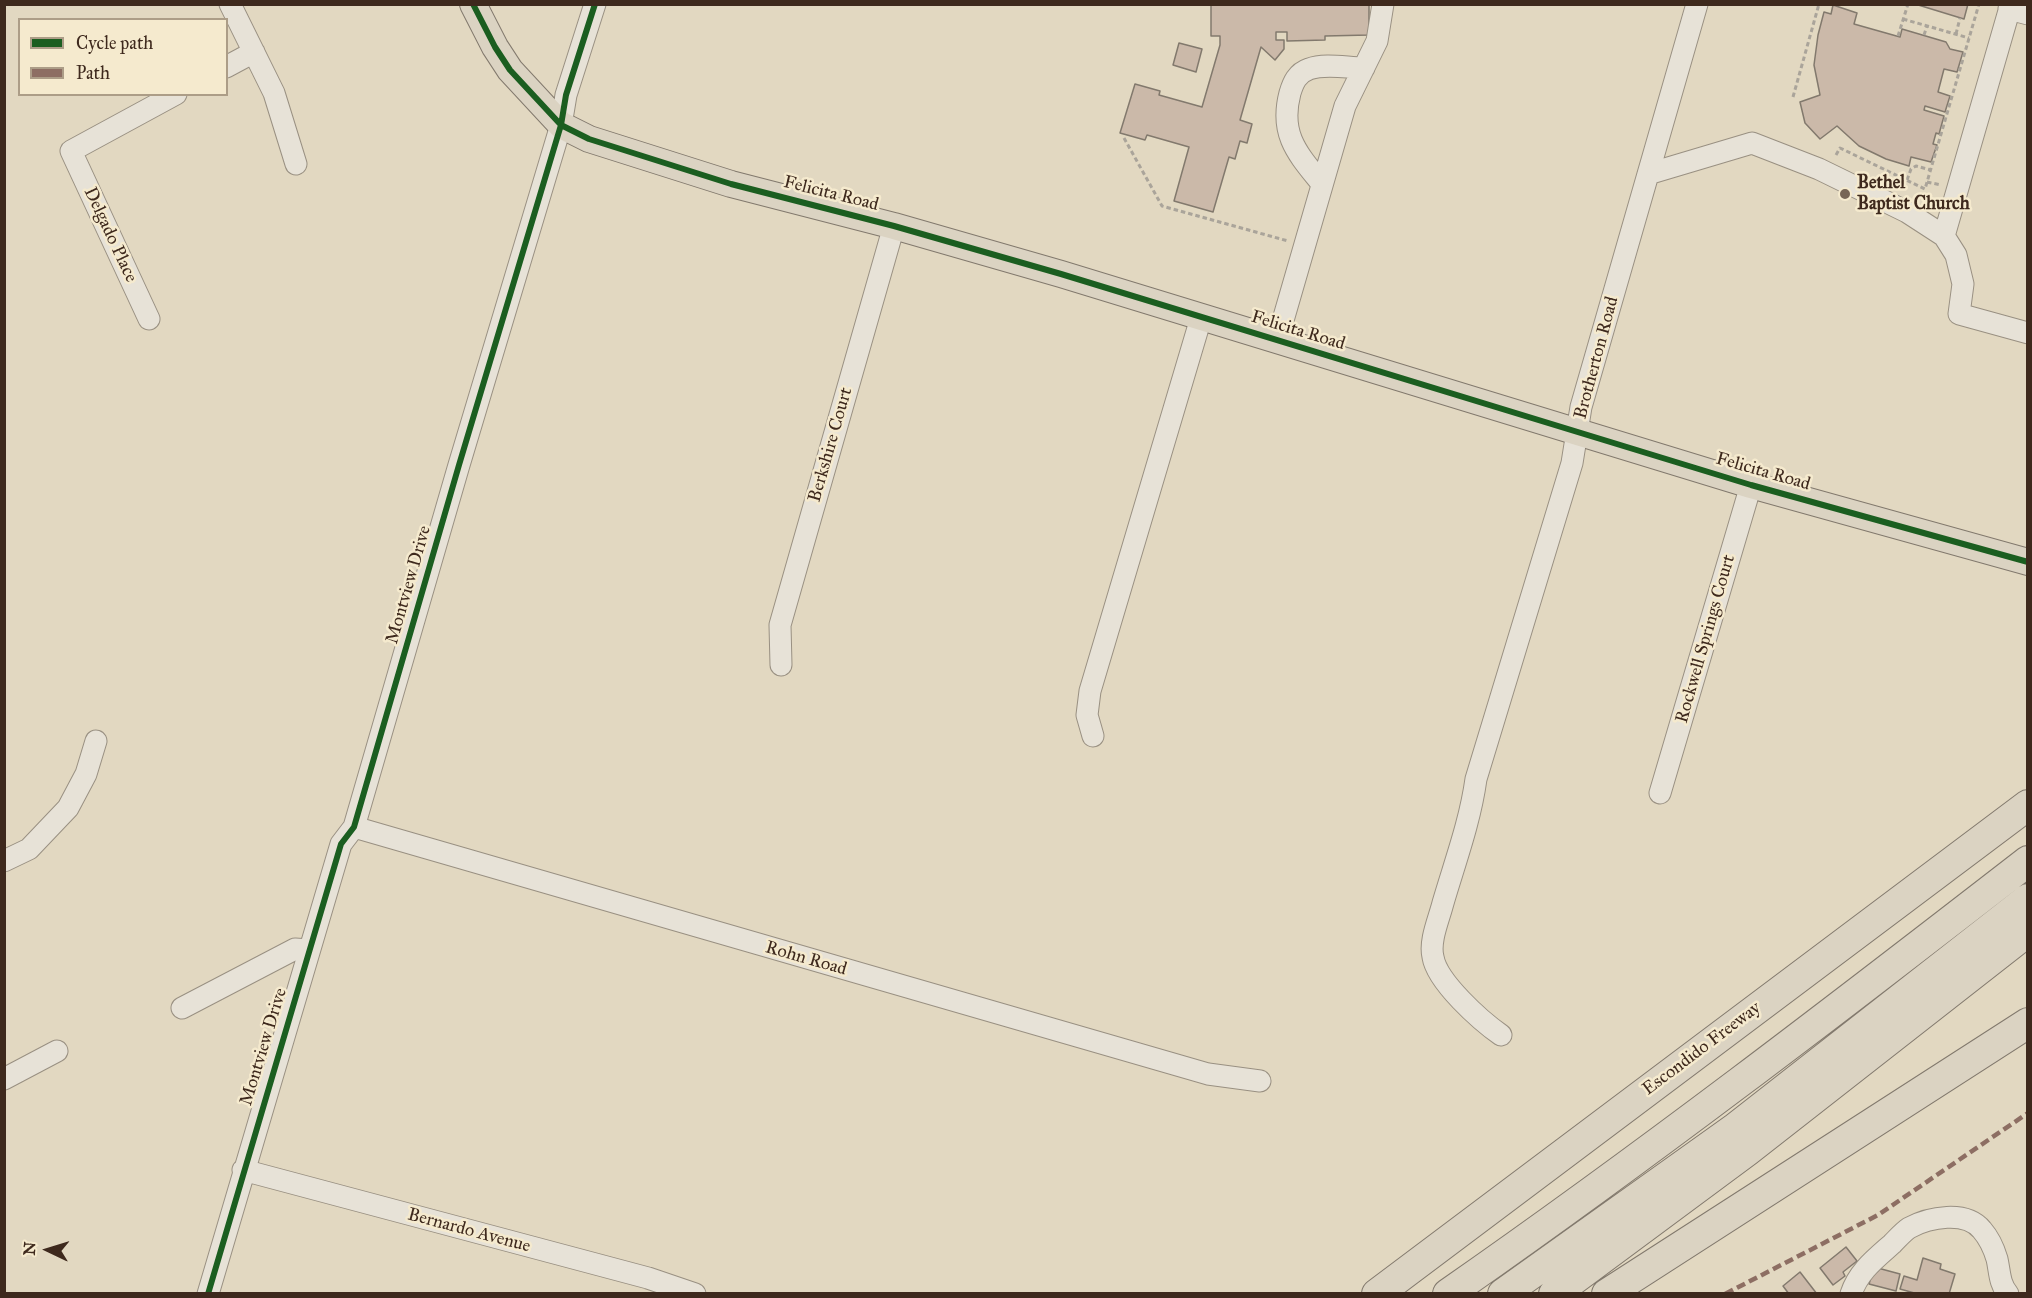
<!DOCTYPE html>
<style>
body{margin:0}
#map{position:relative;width:2032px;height:1298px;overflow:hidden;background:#e2d8c1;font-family:"IM FELL Great Primer",serif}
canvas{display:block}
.frame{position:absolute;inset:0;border:6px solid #3e291d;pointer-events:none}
.legend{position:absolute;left:18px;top:18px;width:210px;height:78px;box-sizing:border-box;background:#f5eace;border:2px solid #ac9d87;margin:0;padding:8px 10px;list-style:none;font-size:18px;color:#3e291d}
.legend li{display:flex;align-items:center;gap:12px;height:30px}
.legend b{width:30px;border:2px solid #ac9d87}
.north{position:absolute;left:18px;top:1220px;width:60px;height:60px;-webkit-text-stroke:4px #f5eace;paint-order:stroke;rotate:274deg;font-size:16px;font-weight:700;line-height:24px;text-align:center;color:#3e291d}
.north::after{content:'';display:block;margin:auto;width:21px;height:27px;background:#3e291d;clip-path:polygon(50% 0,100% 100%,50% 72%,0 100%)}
</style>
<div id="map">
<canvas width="2032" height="1298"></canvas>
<div class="frame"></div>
<ul class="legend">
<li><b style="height:8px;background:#1b5e20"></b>Cycle path</li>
<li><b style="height:8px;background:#8d6e63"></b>Path</li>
</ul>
<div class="north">N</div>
</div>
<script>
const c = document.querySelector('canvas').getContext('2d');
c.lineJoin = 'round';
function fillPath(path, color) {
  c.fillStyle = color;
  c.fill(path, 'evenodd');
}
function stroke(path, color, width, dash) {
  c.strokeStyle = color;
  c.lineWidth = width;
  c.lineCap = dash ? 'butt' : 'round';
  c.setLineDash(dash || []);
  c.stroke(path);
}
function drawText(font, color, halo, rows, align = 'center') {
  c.font = font + ' "IM FELL Great Primer",serif';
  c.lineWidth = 5;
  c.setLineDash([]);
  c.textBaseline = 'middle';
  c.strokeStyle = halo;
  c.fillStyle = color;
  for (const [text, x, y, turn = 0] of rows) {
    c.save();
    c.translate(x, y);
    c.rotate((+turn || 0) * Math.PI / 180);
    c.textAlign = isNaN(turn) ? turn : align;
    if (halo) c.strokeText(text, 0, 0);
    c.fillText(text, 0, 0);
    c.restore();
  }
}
const building = new Path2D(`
 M 1211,4 L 1369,4 L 1369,35 L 1325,36 L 1325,40 L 1287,41 L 1287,32 L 1276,32 L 1276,40 L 1284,40 L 1284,49 L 1275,60 L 1261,47 L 1240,120 L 1252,124 L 1247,143 L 1240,141 L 1235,159 L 1229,157 L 1213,212 L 1174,201 L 1189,147 L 1147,135 L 1145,140 L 1120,133 L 1135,84 L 1160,91 L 1159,95 L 1202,107 L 1220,45 L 1220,36 L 1211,36 Z
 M 1915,4 L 1968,4 L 1964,19 Z
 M 1833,5 L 1857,13 L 1854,24 L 1900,37 L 1902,29 L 1946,42 L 1950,49 L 1963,52 L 1957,72 L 1944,69 L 1938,92 L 1950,96 L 1945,112 L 1925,106 L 1924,110 L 1944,116 L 1939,134 L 1936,133 L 1933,144 L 1937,145 L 1931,162 L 1911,157 L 1909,166 L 1886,159 L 1859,146 L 1837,126 L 1820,139 L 1805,123 L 1800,102 L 1820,95 L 1814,65 L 1818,35 L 1824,12 L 1831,14 Z
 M 1179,43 L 1202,49 L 1196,72 L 1173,65 Z
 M 1846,1247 L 1857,1261 L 1843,1272 L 1845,1276 L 1833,1285 L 1820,1268 Z
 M 1923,1258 L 1941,1264 L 1940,1269 L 1955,1274 L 1949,1294 L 1918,1294 L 1900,1289 L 1904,1276 L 1917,1280 Z
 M 1874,1267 L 1900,1274 L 1896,1291 L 1869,1284 Z
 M 1800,1272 L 1817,1294 L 1789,1294 L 1783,1286 Z`);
const path = new Path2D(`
 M 1903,19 L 1969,38
 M 1956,34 L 1960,18
 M 1924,35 L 1927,26
 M 1898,36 L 1908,4
 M 1793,97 L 1819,4
 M 1124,138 L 1162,206 L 1288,241
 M 1836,155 L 1840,148 L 1925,189 L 1979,4
 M 1907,180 L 1911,169 L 1916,166 L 1931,170
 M 1927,182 L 1941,185`);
const minor = new Path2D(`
 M 230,4 L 274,93 L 296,164
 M 2009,9 L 2028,14
 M 226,67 L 254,52
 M 1648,174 L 1752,143 L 1819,169 L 1907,212 L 1944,236 L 1956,255 L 1963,284 L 1959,314 L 2028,333
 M 1322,184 C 1298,154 1279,135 1290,93 C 1293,83 1297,73 1309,69 C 1325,63 1347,68 1364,68
 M 1944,236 L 2011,4
 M 149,319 L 71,151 L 176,94
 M 1277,341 L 1345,106 L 1377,41 L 1383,4
 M 781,665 L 780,625 L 894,226
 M 1093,736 L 1087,715 L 1090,691 L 1201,318
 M 1660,793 L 1751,485
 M 354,827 L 1208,1074 L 1260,1081
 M 4,861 L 29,849 L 68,808 L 86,774 L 96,741
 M 182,1008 L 295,949 L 309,950
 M 1501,1035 C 1481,1021 1437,982 1433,957 C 1429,941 1439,919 1443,903 C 1455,862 1470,822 1476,779 L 1572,463 L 1581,407 L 1697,4
 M 4,1079 L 57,1051
 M 243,1170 L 648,1278 L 695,1294
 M 208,1294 L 341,844 L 354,827 L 459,465 L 561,125 L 566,95 L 595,4
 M 1851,1294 C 1858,1272 1875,1259 1892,1244 C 1897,1239 1903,1232 1909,1228 C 1929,1217 1966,1210 1982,1230 C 1989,1238 1994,1249 1997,1259 C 2000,1272 1999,1283 2008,1294`);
const major = new Path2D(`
 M 473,4 L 495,47 L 510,70 L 561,125 L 589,139 L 731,184 L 894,226 L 1061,274 L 1751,485 L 2028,562`);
const highway = new Path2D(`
 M 1377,1294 L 2028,805
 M 1448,1294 C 1646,1156 1837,1009 2028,861
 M 1503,1294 L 1734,1129 L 2028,899
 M 1554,1294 L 1747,1151 L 2028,931
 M 1607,1294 L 2028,1023`);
const quiet = new Path2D(`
 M 1725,1294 L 1878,1215 L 2028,1113`);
const cycleway = new Path2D(`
 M 473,4 L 495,47 L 510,70 L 561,125 L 589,139 L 731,184 L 894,226 L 1061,274 L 1751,485 L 2028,562
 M 208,1294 L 341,844 L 354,827 L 459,465 L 561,125 L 566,95 L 595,4`);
const markers = [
 [1845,194,6,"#776656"]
];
const poiNames = [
 ["Bethel",1857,184],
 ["Baptist Church",1857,205]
];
const streetNames = [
 ["Felicita Road",831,194,14],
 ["Delgado Place",110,235,65],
 ["Felicita Road",1298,331,17],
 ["Brotherton Road",1597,358,-75],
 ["Berkshire Court",831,445,-74],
 ["Felicita Road",1763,472,16],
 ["Montview Drive",409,585,-74],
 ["Rockwell Springs Court",1706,639,-74],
 ["Rohn Road",806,959,16],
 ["Montview Drive",264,1047,-73],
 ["Escondido Freeway",1702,1049,-37],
 ["Bernardo Avenue",469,1231,15]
];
fillPath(building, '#cbb9a9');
stroke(building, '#82796d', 1.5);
stroke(minor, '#999082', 23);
stroke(major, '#82796d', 28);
stroke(highway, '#82796d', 32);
stroke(path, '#aaa49a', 3, [4.5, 3]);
stroke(minor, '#e7e2d7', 21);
stroke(major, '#dbd3c2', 26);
stroke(highway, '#dbd3c2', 30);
stroke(quiet, '#8d6e63', 4.5, [9, 4.5]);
stroke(cycleway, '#1b5e20', 6);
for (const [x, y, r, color] of markers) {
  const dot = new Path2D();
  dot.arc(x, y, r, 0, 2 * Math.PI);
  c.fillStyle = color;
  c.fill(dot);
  stroke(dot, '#f5eace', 2);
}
drawText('bold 18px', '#3e291d', '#f5eace', poiNames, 'left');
drawText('18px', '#3e291d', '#f5eace', streetNames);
</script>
